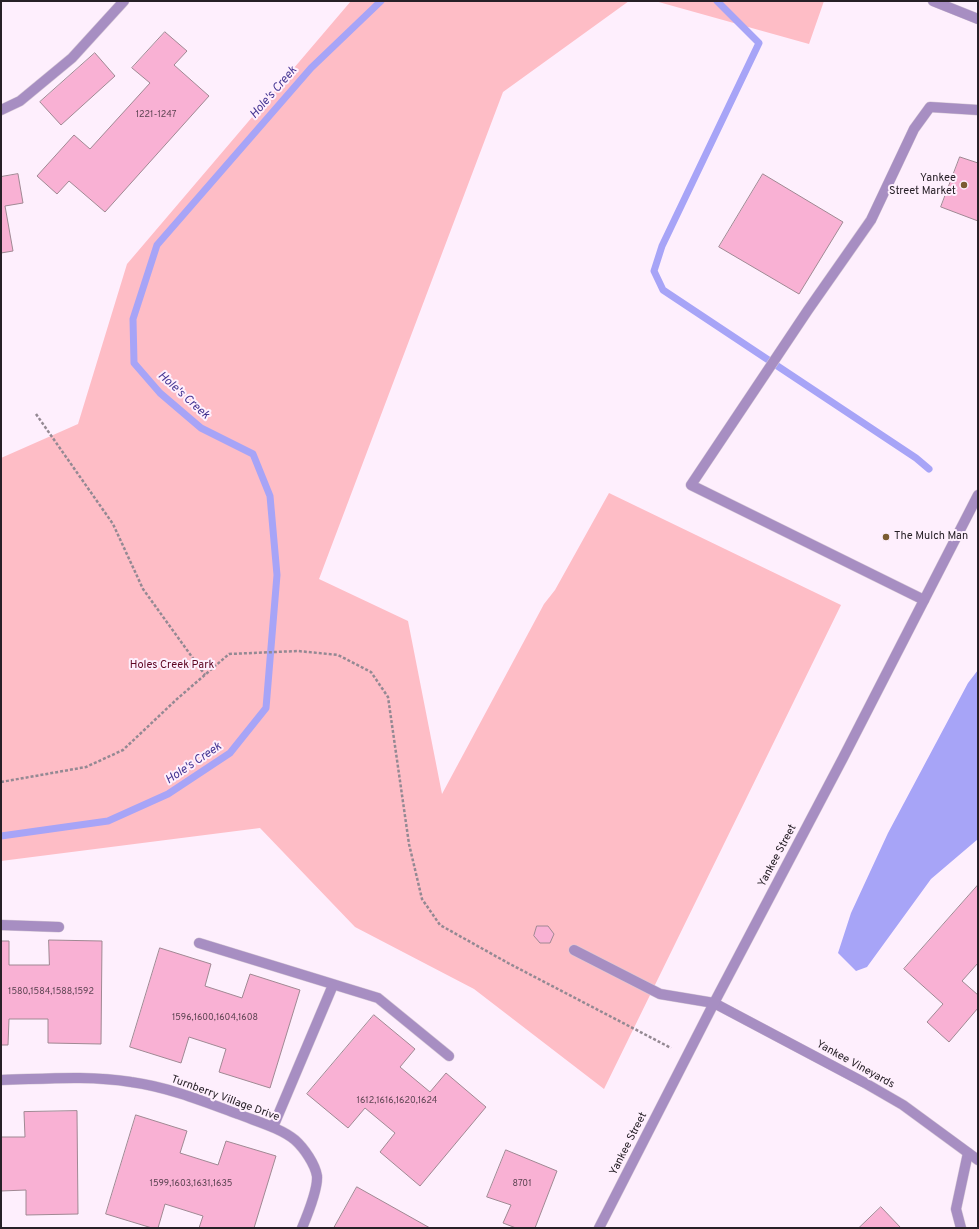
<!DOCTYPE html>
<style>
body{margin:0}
#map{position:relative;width:979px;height:1229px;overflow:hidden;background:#feeffd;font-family:Overpass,sans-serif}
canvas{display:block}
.frame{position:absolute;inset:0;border:2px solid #272027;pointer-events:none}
</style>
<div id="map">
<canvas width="979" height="1229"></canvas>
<div class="frame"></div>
</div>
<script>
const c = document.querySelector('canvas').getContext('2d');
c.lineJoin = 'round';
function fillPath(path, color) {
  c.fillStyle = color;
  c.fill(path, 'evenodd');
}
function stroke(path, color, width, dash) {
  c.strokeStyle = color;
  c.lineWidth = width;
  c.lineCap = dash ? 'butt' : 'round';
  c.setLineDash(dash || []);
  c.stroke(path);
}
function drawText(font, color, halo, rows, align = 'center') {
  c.font = font + ' Overpass,sans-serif';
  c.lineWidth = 4;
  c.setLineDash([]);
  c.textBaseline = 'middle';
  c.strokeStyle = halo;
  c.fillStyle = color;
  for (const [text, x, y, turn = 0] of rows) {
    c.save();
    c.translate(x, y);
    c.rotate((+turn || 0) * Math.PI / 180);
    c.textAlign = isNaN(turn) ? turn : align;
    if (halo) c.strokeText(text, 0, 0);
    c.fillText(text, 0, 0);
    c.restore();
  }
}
const green = new Path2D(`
 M 351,1 L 629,1 L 503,92 L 319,579 L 408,621 L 442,794 L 544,604 L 555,590 L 609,493 L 841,605 L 604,1089 L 474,989 L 355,927 L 260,828 L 1,861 L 1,458 L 78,424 L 127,264 Z
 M 655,1 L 824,1 L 809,44 Z`);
const water = new Path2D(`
 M 978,670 L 978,839 L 931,879 L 867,967 L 856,971 L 838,953 L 851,913 L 888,833 L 968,683 Z`);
const stream = new Path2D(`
 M 717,1 L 759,43 L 662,246 L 654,271 L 663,290 L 916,458 L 929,469
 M 1,836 L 108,821 L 168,794 L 230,753 L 266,708 L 277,575 L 270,496 L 253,454 L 201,428 L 160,393 L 134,363 L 133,319 L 157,245 L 311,68 L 381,1`);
const building = new Path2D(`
 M 165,32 L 187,51 L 174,65 L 209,96 L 105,212 L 69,181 L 57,194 L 37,176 L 74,135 L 90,149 L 150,83 L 132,68 Z
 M 95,53 L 115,76 L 61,125 L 40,102 Z
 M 960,157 L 978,163 L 978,221 L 941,207 Z
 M 18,174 L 23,203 L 5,206 L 13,251 L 1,253 L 1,177 Z
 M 763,174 L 843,222 L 799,294 L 719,247 Z
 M 978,885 L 978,963 L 962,981 L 978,995 L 978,1008 L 949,1042 L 927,1022 L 943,1004 L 904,969 Z
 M 537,926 L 548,926 L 554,934 L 550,943 L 540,943 L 534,936 Z
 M 49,940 L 102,941 L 101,1044 L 48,1043 L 48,1019 L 9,1019 L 8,1045 L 1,1045 L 1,941 L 9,941 L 9,965 L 49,965 Z
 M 160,948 L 211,964 L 205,986 L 242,998 L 250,974 L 300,990 L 270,1088 L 219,1072 L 226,1049 L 189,1037 L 181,1063 L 130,1047 Z
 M 374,1015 L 415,1049 L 400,1067 L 430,1092 L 446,1073 L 486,1107 L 420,1186 L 380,1152 L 395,1133 L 365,1108 L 348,1128 L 307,1094 Z
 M 77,1111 L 78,1214 L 26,1215 L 26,1190 L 1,1191 L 1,1137 L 25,1137 L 24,1112 Z
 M 136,1115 L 187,1131 L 180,1153 L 218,1165 L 226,1141 L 276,1156 L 254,1228 L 199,1228 L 203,1216 L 165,1204 L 158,1228 L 152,1228 L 106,1214 Z
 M 506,1150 L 557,1171 L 535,1228 L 516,1228 L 503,1223 L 511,1205 L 487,1197 Z
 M 357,1187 L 430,1228 L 334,1228 Z
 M 881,1207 L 901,1228 L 859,1228 Z`);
const path = new Path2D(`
 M 36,414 L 113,524 L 143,589 L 205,675
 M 1,782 L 86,767 L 123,750 L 177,699 L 229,654 L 298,651 L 338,655 L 371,672 L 388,697 L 409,844 L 422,899 L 440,925 L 508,963 L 671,1048`);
const service = new Path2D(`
 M 933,1 L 978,19
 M 924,600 L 691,485 L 808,310 L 871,220 L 914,129 L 930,107 L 978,110
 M 1,925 L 59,927
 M 199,943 L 378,998 L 449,1056
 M 574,950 L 660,994 L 714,1003
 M 273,1127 L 333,985
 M 961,1228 L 956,1209 L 968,1153`);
const minor = new Path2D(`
 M 1,110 L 20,101 L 72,58 L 124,1
 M 714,1003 L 865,1083 L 903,1105 L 978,1160
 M 1,1080 C 44,1079 88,1075 131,1082 C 168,1087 203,1101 238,1114 C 255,1121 281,1128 295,1140 C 304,1148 315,1164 317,1176 C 318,1189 307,1216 302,1228`);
const tertiary = new Path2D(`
 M 599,1228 L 714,1003 L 843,758 L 978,495`);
const markers = [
 [964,185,4,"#7b5c31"],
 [886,537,4,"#7b5c31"]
];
const numberNames = [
 ["1221-1247",156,115],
 ["1580,1584,1588,1592",51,992],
 ["1596,1600,1604,1608",215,1018],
 ["1612,1616,1620,1624",397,1101],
 ["1599,1603,1631,1635",191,1184],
 ["8701",522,1184]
];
const poiNames = [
 ["Yankee",956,179],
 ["Street Market",956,192],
 ["The Mulch Man",894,537,"left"]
];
const parkNames = [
 ["Holes Creek Park",172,666]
];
const streetNames = [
 ["Yankee Street",778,856,-62],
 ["Yankee Vineyards",855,1065,29],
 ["Turnberry Village Drive",225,1099,20],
 ["Yankee Street",629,1144,-63]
];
const waterNames = [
 ["Hole's Creek",274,93,-49],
 ["Hole's Creek",183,396,42],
 ["Hole's Creek",194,764,-34]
];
fillPath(green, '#febdc6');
fillPath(water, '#a7a4f7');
stroke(stream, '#a7a4f7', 7);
fillPath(building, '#f9b1d4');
stroke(building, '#a08893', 1);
stroke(service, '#d7cad6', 11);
stroke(minor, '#d7cad6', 11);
stroke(tertiary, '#d7cad6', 11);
stroke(path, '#948993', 2.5, [3, 2]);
stroke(service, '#a78ec2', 10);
stroke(minor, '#a78ec2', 10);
stroke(tertiary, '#a78ec2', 10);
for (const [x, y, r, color] of markers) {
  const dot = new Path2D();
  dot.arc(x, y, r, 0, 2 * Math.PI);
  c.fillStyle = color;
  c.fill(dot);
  stroke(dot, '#feeffd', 1.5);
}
drawText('9px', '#5c4452', null, numberNames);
drawText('11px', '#272027', '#feeffd', poiNames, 'right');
drawText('11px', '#5e0522', '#feeffd', parkNames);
drawText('11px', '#272027', '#feeffd', streetNames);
drawText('italic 12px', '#433492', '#feeffd', waterNames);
</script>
